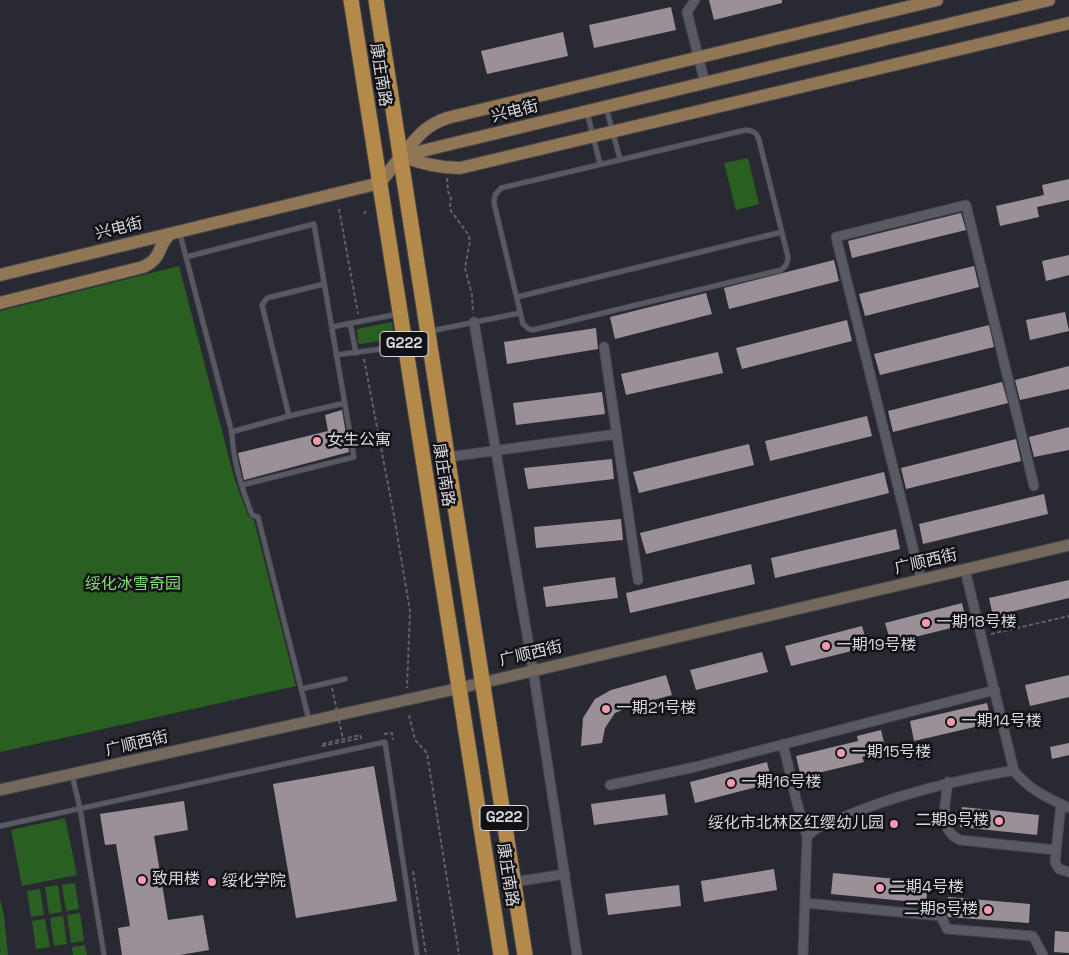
<!DOCTYPE html>
<meta charset="utf-8">
<style>
body{margin:0}
canvas{display:block;background:#292932}
</style>
<canvas width="1069" height="955"></canvas>
<script>
const c = document.querySelector('canvas').getContext('2d');
c.lineJoin = 'round';
function fillPath(path, color) {
  c.fillStyle = color;
  c.fill(path, 'evenodd');
}
function stroke(path, color, width, dash) {
  c.strokeStyle = color;
  c.lineWidth = width;
  c.lineCap = dash ? 'butt' : 'round';
  c.setLineDash(dash || []);
  c.stroke(path);
}
function drawText(font, color, halo, rows, align = 'center') {
  c.font = font + ' "Space Grotesk","Noto Sans SC",sans-serif';
  c.lineWidth = 5;
  c.setLineDash([]);
  c.textBaseline = 'middle';
  c.strokeStyle = halo;
  c.fillStyle = color;
  for (const [text, x, y, turn = 0] of rows) {
    c.save();
    c.translate(x, y);
    c.rotate((+turn || 0) * Math.PI / 180);
    c.textAlign = isNaN(turn) ? turn : align;
    if (halo) c.strokeText(text, 0, 0);
    c.fillText(text, 0, 0);
    c.restore();
  }
}
const green = new Path2D(`
 M 748,158 L 759,204 L 736,210 L 724,163 Z
 M 179,266 L 234,477 L 248,516 L 254,520 L 296,686 L 0,752 L 0,311 Z
 M 392,322 L 394,339 L 360,344 L 358,343 L 357,329 Z
 M 65,818 L 77,875 L 22,886 L 11,830 Z
 M 75,883 L 79,909 L 66,911 L 62,885 Z
 M 58,885 L 62,912 L 49,914 L 45,887 Z
 M 40,889 L 44,915 L 31,917 L 27,891 Z
 M 0,899 L 4,916 L 8,955 L 0,955 Z
 M 80,913 L 84,941 L 71,943 L 67,915 Z
 M 63,916 L 67,944 L 54,946 L 50,918 Z
 M 45,919 L 50,947 L 36,949 L 32,921 Z
 M 85,945 L 87,955 L 73,955 L 72,947 Z`);
const building = new Path2D(`
 M 709,0 L 782,0 L 782,3 L 714,20 Z
 M 671,7 L 676,30 L 594,48 L 589,25 Z
 M 563,32 L 568,56 L 487,74 L 481,51 Z
 M 1069,179 L 1069,200 L 1037,207 L 1039,217 L 1000,226 L 996,206 L 1044,195 L 1042,185 Z
 M 961,213 L 966,230 L 852,258 L 848,241 Z
 M 1069,255 L 1069,275 L 1046,281 L 1042,261 Z
 M 834,260 L 839,281 L 729,309 L 724,288 Z
 M 974,266 L 979,287 L 865,316 L 859,294 Z
 M 706,293 L 712,314 L 615,339 L 610,317 Z
 M 1065,312 L 1069,331 L 1030,340 L 1026,320 Z
 M 847,320 L 852,341 L 742,369 L 736,348 Z
 M 989,325 L 994,347 L 880,375 L 874,354 Z
 M 596,328 L 598,349 L 507,364 L 504,342 Z
 M 718,352 L 723,373 L 626,395 L 621,374 Z
 M 1069,366 L 1069,389 L 1020,400 L 1015,380 Z
 M 1002,382 L 1008,403 L 893,432 L 888,411 Z
 M 602,392 L 605,414 L 516,425 L 513,403 Z
 M 342,410 L 349,452 L 244,480 L 238,453 L 328,431 L 325,415 Z
 M 867,416 L 872,436 L 770,461 L 765,441 Z
 M 1069,427 L 1069,450 L 1034,457 L 1029,437 Z
 M 1016,439 L 1021,461 L 906,489 L 901,468 Z
 M 749,444 L 754,465 L 639,493 L 633,472 Z
 M 612,459 L 614,479 L 528,489 L 524,468 Z
 M 884,472 L 889,493 L 646,554 L 640,533 Z
 M 1044,494 L 1048,514 L 923,544 L 919,524 Z
 M 621,519 L 623,540 L 536,548 L 534,527 Z
 M 896,529 L 900,549 L 775,578 L 771,558 Z
 M 751,564 L 755,584 L 630,613 L 626,593 Z
 M 615,577 L 618,598 L 546,607 L 543,587 Z
 M 1069,580 L 1069,598 L 993,616 L 989,598 Z
 M 962,603 L 967,624 L 891,643 L 885,623 Z
 M 862,626 L 868,647 L 791,666 L 785,646 Z
 M 762,652 L 768,672 L 696,690 L 690,670 Z
 M 666,675 L 672,695 L 631,706 L 615,713 L 605,728 L 602,743 L 581,746 L 583,718 L 595,699 L 611,690 Z
 M 1069,675 L 1069,697 L 1030,706 L 1025,685 Z
 M 987,703 L 992,723 L 914,741 L 910,721 Z
 M 881,730 L 886,751 L 862,757 L 864,762 L 801,777 L 796,756 L 858,741 L 857,736 Z
 M 1069,743 L 1069,755 L 1052,759 L 1050,747 Z
 M 767,762 L 772,783 L 695,803 L 690,782 Z
 M 374,766 L 397,901 L 296,918 L 273,784 Z
 M 665,794 L 668,815 L 594,825 L 591,804 Z
 M 184,801 L 188,830 L 154,836 L 168,920 L 203,915 L 209,950 L 180,955 L 122,955 L 118,928 L 130,926 L 116,844 L 105,845 L 100,814 Z
 M 962,807 L 1039,815 L 1037,835 L 960,827 Z
 M 774,869 L 777,890 L 704,902 L 701,881 Z
 M 833,873 L 928,882 L 926,903 L 831,894 Z
 M 679,885 L 681,906 L 608,915 L 605,894 Z
 M 948,897 L 1030,904 L 1029,923 L 948,917 L 947,913 Z
 M 1055,931 L 1069,932 L 1069,953 L 1054,952 Z`);
const path = new Path2D(`
 M 447,178 L 448,192 L 451,196 L 450,206 L 451,211 L 468,234 L 470,241 L 465,268 L 472,295 L 473,313
 M 339,209 L 358,314
 M 364,214 L 366,211
 M 364,359 L 393,510 L 410,611 L 407,688
 M 991,634 L 1069,616
 M 409,715 L 415,740 L 427,753 L 459,955
 M 384,734 L 392,733 L 393,740
 M 360,735 L 361,738 L 322,746 L 322,744 Z
 M 413,871 L 426,955`);
const lane = new Path2D(`
 M 606,107 L 620,159
 M 587,112 L 600,164
 M 746,130 C 754,131 757,133 759,140 L 788,257 C 788,263 786,266 781,270 L 533,330 L 529,329 L 523,324 L 494,203 L 495,195 L 501,188 Z
 M 180,234 L 186,257
 M 517,297 L 782,232
 M 350,323 L 356,353
 M 332,327 L 398,314
 M 431,331 L 520,313
 M 336,355 L 403,346
 M 289,416 L 345,403
 M 231,432 L 289,416 L 262,305 L 267,298 L 324,284
 M 242,485 L 354,457 L 314,224 L 186,257 L 232,433 C 233,462 242,488 252,515 L 258,517 L 309,720
 M 301,689 L 345,679
 M 72,775 L 80,808 L 104,955
 M 0,826 L 385,742 L 417,955`);
const street = new Path2D(`
 M 695,0 L 687,12 L 705,83
 M 474,322 L 533,670 L 577,955
 M 604,347 L 638,580
 M 448,457 L 617,434
 M 965,570 L 1014,771
 M 921,580 L 836,237 L 966,205 L 1034,486
 M 783,744 L 797,803 L 807,837
 M 948,782 C 946,801 937,830 960,840 L 1056,850
 M 610,785 L 695,767 L 995,690
 M 1061,804 L 1055,862 L 1059,869 L 1069,872
 M 514,882 L 565,874
 M 805,903 L 941,916 L 947,929 L 1033,936 L 1043,955
 M 803,955 L 807,837 C 816,826 831,822 844,817 C 897,794 952,781 1010,771 L 1014,771 C 1031,791 1046,797 1069,808`);
const secondary = new Path2D(`
 M 0,790 L 460,688 L 1069,545`);
const primary = new Path2D(`
 M 937,0 L 447,118 C 424,126 417,138 401,156 C 421,163 438,168 460,168 L 1069,23
 M 0,275 L 380,183 L 401,156 L 1049,0
 M 0,303 L 143,267 C 164,257 156,247 170,234`);
const highway = new Path2D(`
 M 351,0 L 501,955
 M 376,0 L 525,955`);
const pathBridge = new Path2D(`
 M 332,688 L 343,739`);
const markers = [
 [317,441,5,"#f29aad"],
 [926,623,5,"#f29aad"],
 [826,646,5,"#f29aad"],
 [606,709,5,"#f29aad"],
 [951,722,5,"#f29aad"],
 [841,753,5,"#f29aad"],
 [731,783,5,"#f29aad"],
 [999,821,5,"#f29aad"],
 [894,824,5,"#f29aad"],
 [142,880,5,"#f29aad"],
 [212,882,5,"#f29aad"],
 [880,888,5,"#f29aad"],
 [988,910,5,"#f29aad"]
];
const shields = [
 [404,344,48],
 [504,818,48]
];
const shieldNames = [
 ["G222",404,344],
 ["G222",504,818]
];
const streetNames = [
 ["康庄南路",380,75,81],
 ["兴电街",515,112,-14],
 ["兴电街",119,229,-14],
 ["康庄南路",443,475,81],
 ["广顺西街",926,562,-13],
 ["广顺西街",531,654,-13],
 ["广顺西街",137,744,-13],
 ["康庄南路",507,875,81]
];
const poiNames = [
 ["女生公寓",327,441],
 ["一期18号楼",936,623],
 ["一期19号楼",836,646],
 ["一期21号楼",616,709],
 ["一期14号楼",961,722],
 ["一期15号楼",851,753],
 ["一期16号楼",741,783],
 ["二期9号楼",989,821,"right"],
 ["绥化市北林区红缨幼儿园",884,824,"right"],
 ["致用楼",152,880],
 ["绥化学院",222,882],
 ["二期4号楼",890,888],
 ["二期8号楼",978,910,"right"]
];
const parkNames = [
 ["绥化冰雪奇园",133,585]
];
fillPath(green, '#295f20');
fillPath(building, '#9b9098');
stroke(lane, '#46464d', 6);
stroke(street, '#46464d', 11);
stroke(secondary, '#46464d', 13);
stroke(primary, '#46464d', 14);
stroke(highway, '#46464d', 17);
stroke(path, '#616169', 2, [4, 2.5]);
stroke(lane, '#595963', 4.5);
stroke(street, '#595963', 9);
stroke(secondary, '#74685c', 11);
stroke(primary, '#907655', 12);
stroke(highway, '#b48a4b', 15);
stroke(pathBridge, '#616169', 2, [4, 2.5]);
for (const [x, y, r, color] of markers) {
  const dot = new Path2D();
  dot.arc(x, y, r, 0, 2 * Math.PI);
  c.fillStyle = color;
  c.fill(dot);
  stroke(dot, '#121216', 2);
}
for (const [x, y, w] of shields) {
  const box = new Path2D();
  box.roundRect(x - w / 2, y - 12.5, w, 25, 4);
  c.fillStyle = '#121216';
  c.fill(box);
  stroke(box, '#d9d9df', 1);
}
drawText('bold 15px', '#d9d9df', null, shieldNames);
drawText('16px', '#d9d9df', '#121216', streetNames);
drawText('16px', '#d9d9df', '#121216', poiNames, 'left');
drawText('16px', '#87dd79', '#121216', parkNames);
</script>
